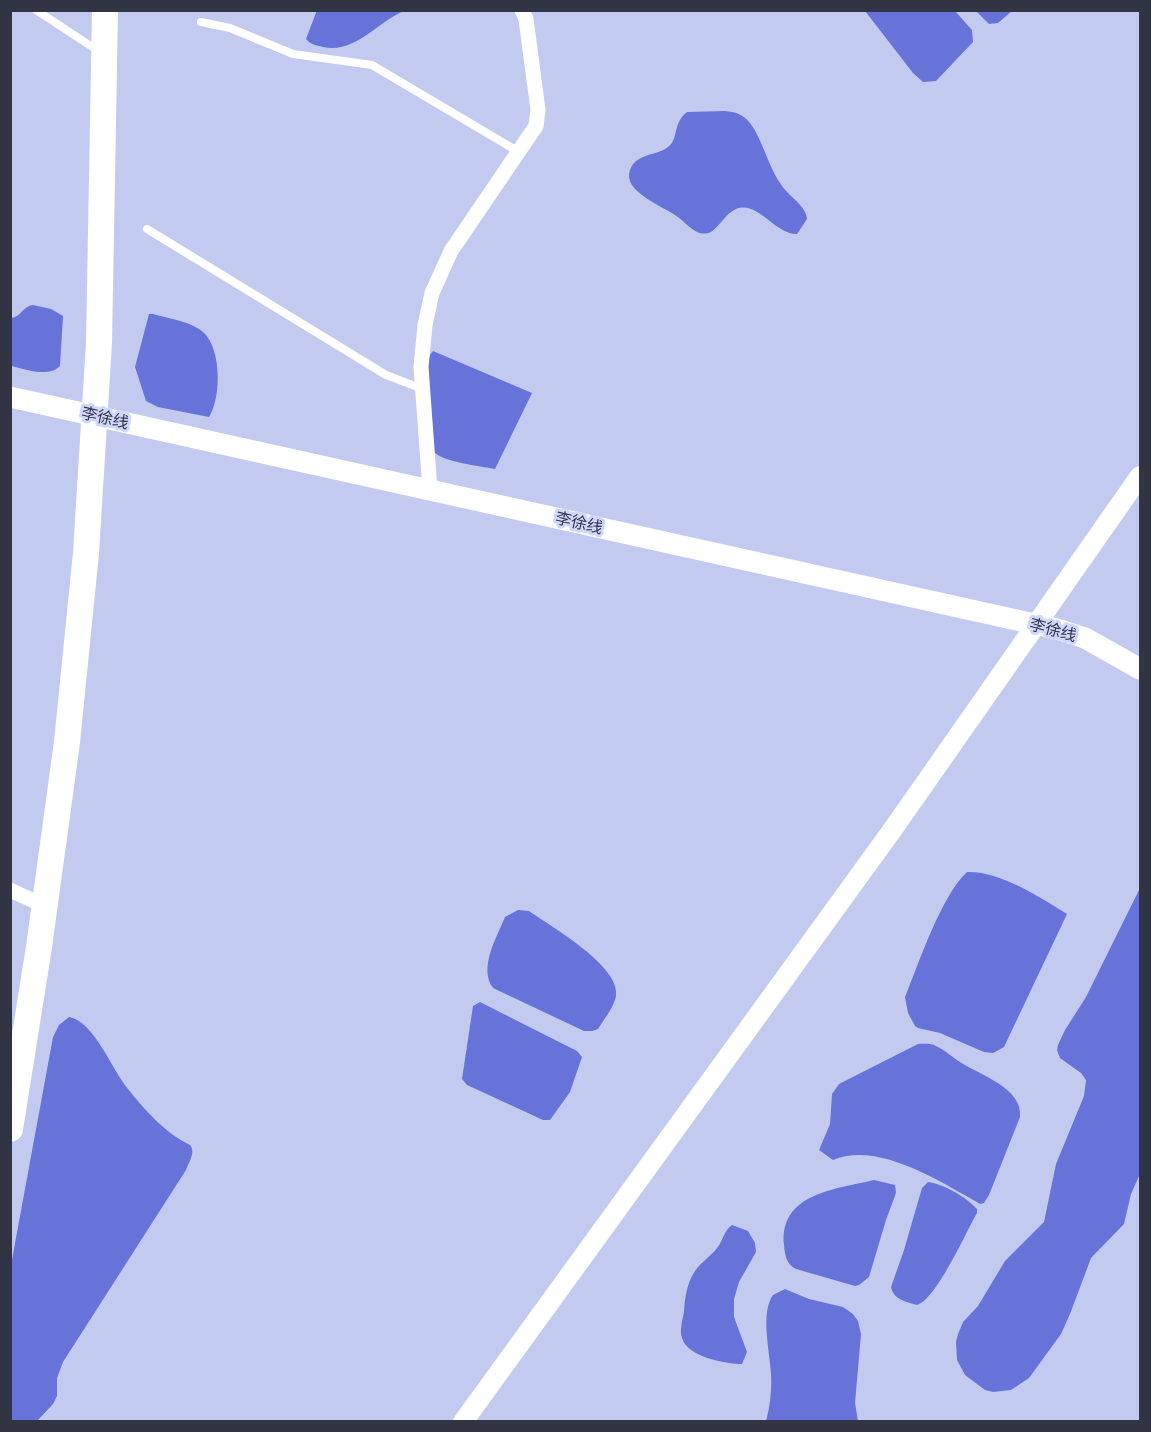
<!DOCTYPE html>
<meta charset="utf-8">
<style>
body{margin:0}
#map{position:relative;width:1151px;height:1432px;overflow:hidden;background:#c3caf0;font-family:Ubuntu,sans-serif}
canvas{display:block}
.frame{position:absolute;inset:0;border:12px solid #313443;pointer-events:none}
</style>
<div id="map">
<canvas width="1151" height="1432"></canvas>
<div class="frame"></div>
</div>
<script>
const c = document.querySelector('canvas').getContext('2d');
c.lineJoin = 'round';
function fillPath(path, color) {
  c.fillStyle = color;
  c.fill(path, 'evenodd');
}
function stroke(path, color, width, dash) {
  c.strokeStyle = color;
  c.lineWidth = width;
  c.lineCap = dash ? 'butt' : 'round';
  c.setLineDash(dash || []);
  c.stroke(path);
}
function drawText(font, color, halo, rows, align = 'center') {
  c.font = font + ' Ubuntu,"Noto Sans SC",sans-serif';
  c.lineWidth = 6;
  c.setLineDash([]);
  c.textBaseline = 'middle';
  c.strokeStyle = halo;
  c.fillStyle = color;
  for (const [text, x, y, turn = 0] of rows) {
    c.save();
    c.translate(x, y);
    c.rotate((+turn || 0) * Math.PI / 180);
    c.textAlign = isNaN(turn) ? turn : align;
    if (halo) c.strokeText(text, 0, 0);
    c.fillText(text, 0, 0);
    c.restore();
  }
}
const water = new Path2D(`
 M 317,10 L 404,10 L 404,11 C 377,22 355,54 323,47 C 316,45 311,45 306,39 Z
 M 865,11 L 955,11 L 972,30 L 973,42 L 936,81 L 923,82 L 913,73 Z
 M 976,11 L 1012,11 L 998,23 L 989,24 Z
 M 725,111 C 735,112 743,114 750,123 C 763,140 768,167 782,186 C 789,196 807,207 807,219 L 797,234 C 774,234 758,200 736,209 C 725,214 720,226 711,232 C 706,234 702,234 697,232 C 689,228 683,220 675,215 C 662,206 622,191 630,170 C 636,153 657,156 668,147 C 679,139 672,124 687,112 Z
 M 33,305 L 51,309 L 63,316 L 60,366 C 49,378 25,369 11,366 L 11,318 C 21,317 23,306 33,305 Z
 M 149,314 L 153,314 C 168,318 186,321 199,329 C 222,342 222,397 209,417 L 158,407 L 146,401 L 135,367 Z
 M 433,351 L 532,393 L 495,469 C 480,466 443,462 434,452 L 427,367 L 430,355 Z
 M 967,872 C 1000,871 1040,897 1067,914 L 1004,1047 L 993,1053 L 984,1052 L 940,1033 L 918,1028 L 915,1026 L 908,1013 L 905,997 C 919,963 941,896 967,872 Z
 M 1140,888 L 1140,1174 L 1131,1194 L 1124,1224 L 1091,1258 L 1070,1314 L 1061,1334 L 1029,1378 L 1011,1390 L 993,1392 L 985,1390 L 965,1375 L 957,1360 L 956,1342 L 958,1334 L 963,1322 L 978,1306 L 1005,1261 L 1044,1222 L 1056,1164 L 1084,1096 L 1086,1080 L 1081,1073 L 1060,1058 L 1057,1050 L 1058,1045 L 1065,1030 L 1086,997 Z
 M 518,910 L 529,911 C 550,926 621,966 616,996 C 614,1007 604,1019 598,1029 L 592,1031 L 584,1031 L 493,988 C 478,968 497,937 505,917 Z
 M 480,1002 L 577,1051 L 582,1057 L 570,1092 L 550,1120 L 543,1120 L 467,1085 L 462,1079 L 473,1006 Z
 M 69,1017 C 94,1021 112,1070 128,1089 C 145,1110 165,1133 190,1145 C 196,1152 189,1162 186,1170 L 63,1362 L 57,1378 L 57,1396 L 53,1404 L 37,1421 L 11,1421 L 11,1265 L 53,1037 L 59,1025 Z
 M 918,1044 C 924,1044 931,1043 936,1046 C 945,1050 952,1057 960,1062 C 980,1075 1023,1088 1020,1117 L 989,1195 L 984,1203 L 980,1204 C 941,1182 878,1141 833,1160 L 819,1150 L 830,1124 L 832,1094 L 839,1084 Z
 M 874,1180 L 895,1185 L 896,1193 L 886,1220 L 869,1277 L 859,1285 L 855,1286 L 796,1269 C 786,1264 785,1255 784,1245 C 779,1193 837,1189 874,1180 Z
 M 928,1182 C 944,1184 966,1197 977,1209 L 977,1213 C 966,1232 936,1300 917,1305 C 906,1302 893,1299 891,1287 L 904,1250 L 922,1188 Z
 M 732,1225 L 748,1231 L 755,1243 L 756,1252 L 739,1282 L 734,1299 L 734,1317 L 747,1352 L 742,1364 C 726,1364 687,1357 682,1338 C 679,1330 683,1319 684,1311 C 685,1297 687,1283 695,1271 C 701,1262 711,1256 717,1248 C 723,1241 724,1230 732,1225 Z
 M 785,1289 L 809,1299 L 843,1307 L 853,1314 L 858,1321 L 861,1334 L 855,1403 L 858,1421 L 766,1421 C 770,1407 772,1389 771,1374 C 770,1352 760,1313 773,1295 Z`);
const service = new Path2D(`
 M 36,10 L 100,52
 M 201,22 L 230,28 L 293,54 L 372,65 L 519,152
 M 147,229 L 386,375 L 423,389`);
const minor = new Path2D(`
 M 430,490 L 421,367 L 425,325 L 432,293 L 451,251 L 536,126 L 538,110 L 526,19 L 522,10
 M 10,890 L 45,906`);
const tertiary = new Path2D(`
 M 463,1422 L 893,829 L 1140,476`);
const secondary = new Path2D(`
 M 10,397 L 1057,629 L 1085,638 L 1140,669`);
const trunk = new Path2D(`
 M 10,1129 L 39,947 L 67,742 L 86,553 L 99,343 L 105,10`);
const streetNames = [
 ["李徐线",105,418,13],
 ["李徐线",579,523,13],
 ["李徐线",1053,630,15]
];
fillPath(water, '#6873da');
stroke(service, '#fff', 8);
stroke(minor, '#fff', 15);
stroke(tertiary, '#fff', 20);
stroke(secondary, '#fff', 21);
stroke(trunk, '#fff', 26);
drawText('16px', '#313443', '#d0d7fe', streetNames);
</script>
